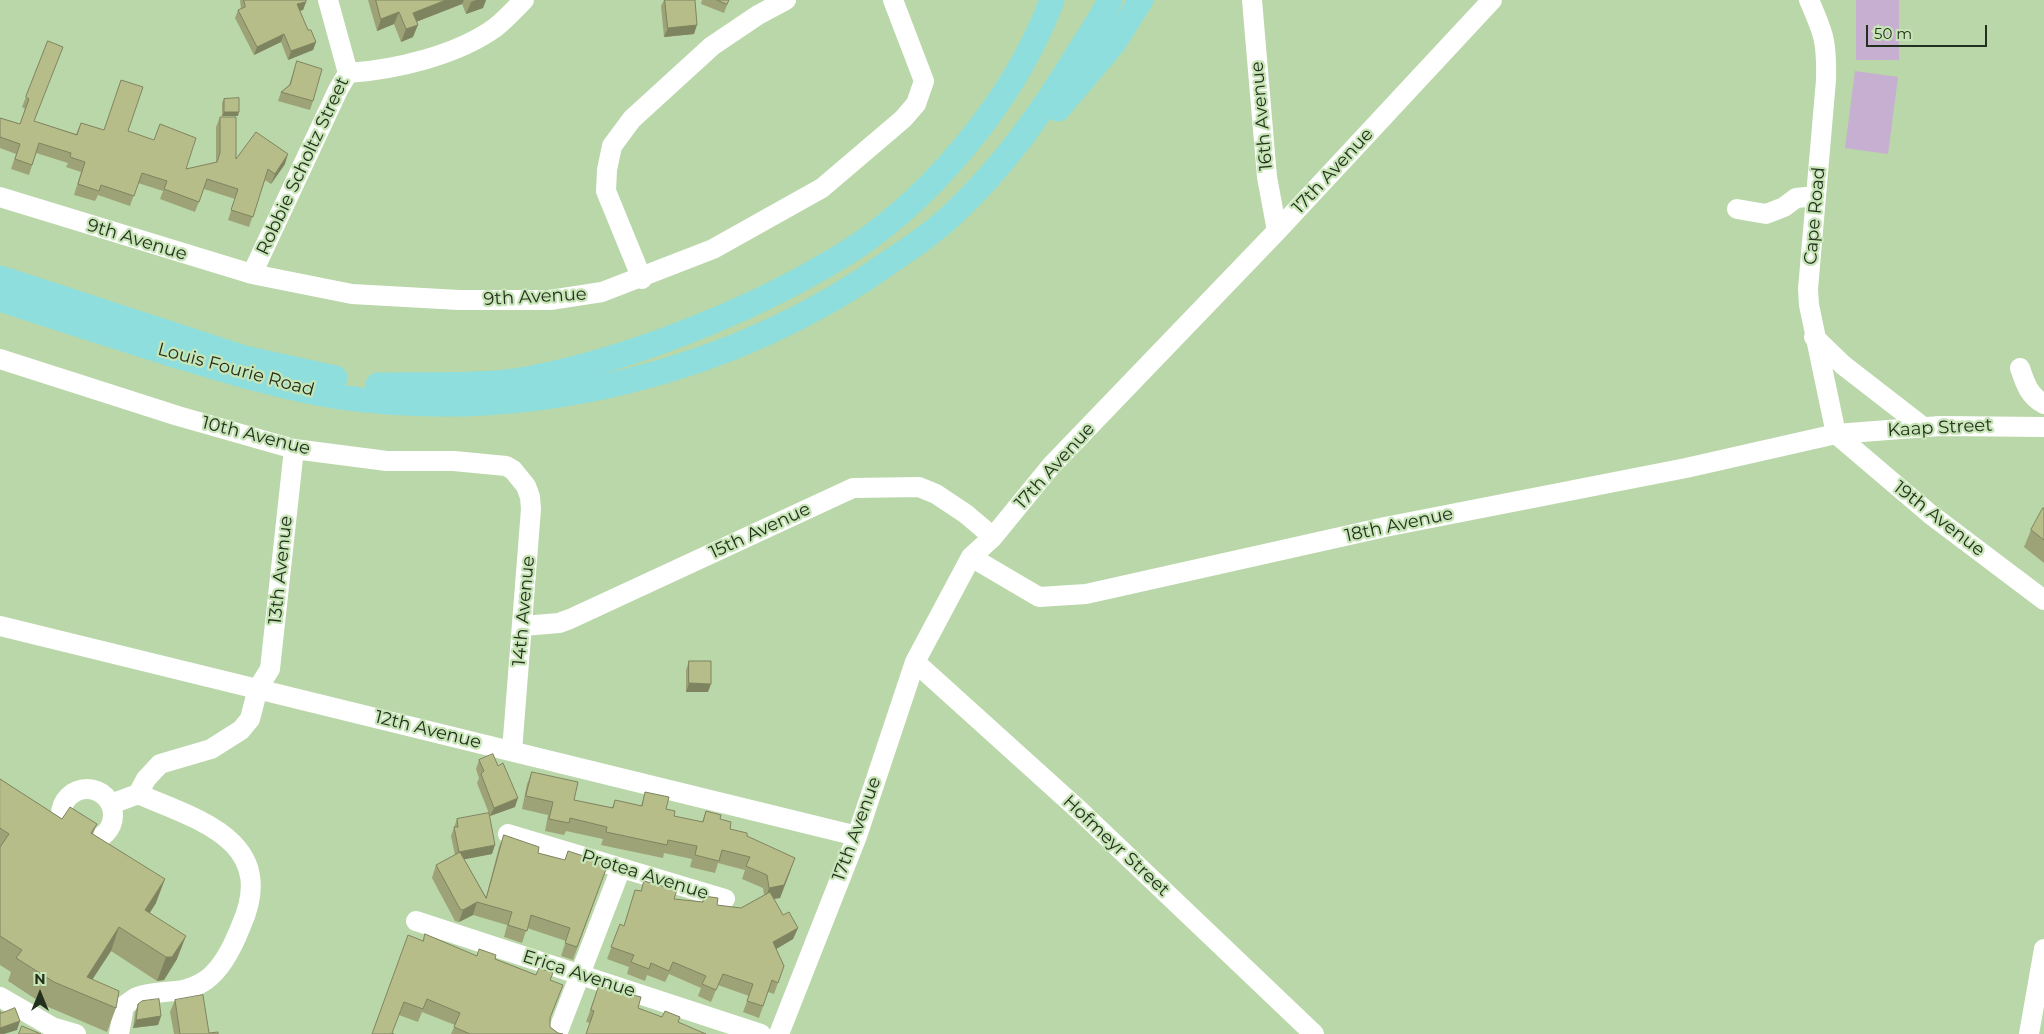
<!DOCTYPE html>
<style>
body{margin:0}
#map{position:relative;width:2044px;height:1034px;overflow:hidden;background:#bad7a9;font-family:Montserrat,sans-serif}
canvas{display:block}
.north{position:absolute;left:15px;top:969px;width:50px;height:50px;-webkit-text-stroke:4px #c7e5b6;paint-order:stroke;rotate:0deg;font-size:14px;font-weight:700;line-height:20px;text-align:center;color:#24301e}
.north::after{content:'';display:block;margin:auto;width:18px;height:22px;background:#24301e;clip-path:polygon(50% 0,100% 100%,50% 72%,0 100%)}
.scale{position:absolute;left:1866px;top:25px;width:121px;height:22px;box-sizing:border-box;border:2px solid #24301e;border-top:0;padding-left:6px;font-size:15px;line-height:18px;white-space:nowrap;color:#24301e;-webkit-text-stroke:4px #c7e5b6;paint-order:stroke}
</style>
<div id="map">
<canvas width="2044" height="1034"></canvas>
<div class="north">N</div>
<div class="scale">50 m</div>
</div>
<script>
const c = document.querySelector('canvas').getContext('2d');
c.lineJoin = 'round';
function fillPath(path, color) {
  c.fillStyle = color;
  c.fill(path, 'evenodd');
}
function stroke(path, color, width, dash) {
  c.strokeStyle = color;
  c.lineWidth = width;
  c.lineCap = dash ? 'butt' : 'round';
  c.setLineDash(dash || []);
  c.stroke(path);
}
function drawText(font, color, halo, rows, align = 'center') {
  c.font = font + ' Montserrat,sans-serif';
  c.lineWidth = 4.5;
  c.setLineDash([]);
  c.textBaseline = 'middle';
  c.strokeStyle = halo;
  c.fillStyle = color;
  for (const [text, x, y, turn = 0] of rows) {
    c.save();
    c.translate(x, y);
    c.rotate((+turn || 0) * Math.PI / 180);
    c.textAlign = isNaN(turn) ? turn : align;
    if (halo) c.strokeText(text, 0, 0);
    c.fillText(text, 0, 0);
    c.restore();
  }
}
const green = new Path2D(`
 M 1856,0 L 1899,0 L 1899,60 L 1856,60 Z
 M 1855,71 L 1898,77 L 1888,154 L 1845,148 Z`);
const minor = new Path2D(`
 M 1252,0 L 1267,177 L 1277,231
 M 1809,0 C 1824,34 1827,42 1826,80 L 1808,289 L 1809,305 L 1836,434
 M 348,73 C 395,70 458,55 496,27 C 506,19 515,9 524,0
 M 0,197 L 252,274 L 352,294 L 459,300 L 550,300 L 602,292 L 713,249 L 822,188 L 903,119 L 916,104 L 924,81 L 893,0
 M 1737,209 L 1766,214 L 1784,207 L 1796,198 L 1816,196
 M 252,274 L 338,90 L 348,73 L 328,0
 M 642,279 L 606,191 L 607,170 L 612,146 L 632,119 L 712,46 L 758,15 L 786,0
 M 1814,337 L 1843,365 L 1923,427
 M 0,359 L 178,416 L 294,449 L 387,461 L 454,461 L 506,466 L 513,470 L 526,486 L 530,497 L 531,509 L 512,751
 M 2020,368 C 2025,383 2029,396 2044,404
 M 1836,434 L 1930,514 L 2044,600
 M 971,557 L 1039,597 L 1086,594 L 1385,527 L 1686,468 L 1836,434 L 1940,426 L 2044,427
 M 0,626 L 857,836
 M 523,626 L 559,623 L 570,619 L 853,488 L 919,487 L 936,494 L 966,514 L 993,537
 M 915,662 L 1080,811 L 1314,1034
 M61 815a26 26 0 1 1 52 0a26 26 0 1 1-52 0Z
 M 111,804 L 138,794 L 146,779 L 160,764 L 211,749 L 241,730 L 250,719 L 258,688 L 270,669 L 294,449
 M 508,834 L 725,899
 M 416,921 L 761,1034
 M 0,997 L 52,1027 L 76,1034
 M 119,1034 L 124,1006 C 128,1003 133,999 137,997 C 160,988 182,997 206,980 C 223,968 234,944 241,926 C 279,841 199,820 138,794
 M 557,1034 L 621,868
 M 779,1034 L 857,836 L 915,662 L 971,557 L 993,537 L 1051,466 L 1277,231 L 1492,0
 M 2029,1034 L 2044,949`);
const major = new Path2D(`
 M 1058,109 L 1113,44 L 1141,0
 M 0,278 L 244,358 L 335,378
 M 0,299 C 57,318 114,336 171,354 C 227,371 282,388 339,397 C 532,424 737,372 894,259 C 915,245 937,230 955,212 C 1004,166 1042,112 1077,55 C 1088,37 1101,19 1110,0
 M 378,385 C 427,384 479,387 527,379 C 581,369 635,352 686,332 C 738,312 788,288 835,260 C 927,206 1015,100 1052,0`);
const wall = new Path2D(`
 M 240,0 L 306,0 L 306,2 L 303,10 L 300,11 L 308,30 L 316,42 L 313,50 L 288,60 L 281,42 L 254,55 L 235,18 L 238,10 L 241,9 Z
 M 368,0 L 486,0 L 483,8 L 466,14 L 462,4 L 416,22 L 413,37 L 401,42 L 394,24 L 377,31 Z
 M 664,0 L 695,0 L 694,34 L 664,37 L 661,6 Z
 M 702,0 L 729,0 L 724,13 L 701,4 Z
 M 48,41 L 34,121 L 76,134 L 81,123 L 104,130 L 128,131 L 186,169 L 216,163 L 216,127 L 220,117 L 236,159 L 285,164 L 271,184 L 265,180 L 249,227 L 228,220 L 235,199 L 204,189 L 195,212 L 160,199 L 163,191 L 138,183 L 130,206 L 98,195 L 95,201 L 74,195 L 81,172 L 66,167 L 68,163 L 36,153 L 29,175 L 11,169 L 16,154 L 0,148 L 0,118 L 20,124 L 25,109 L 22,107 Z
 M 297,61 L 313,101 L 310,110 L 278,101 L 281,92 L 289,85 Z
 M 224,99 L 238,116 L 222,116 L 222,103 Z
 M 2044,508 L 2044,563 L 2024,547 L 2031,530 Z
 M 689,661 L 708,692 L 686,692 L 686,670 Z
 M 479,760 L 515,807 L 490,816 L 477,783 L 479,778 L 476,769 Z
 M 532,772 L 574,800 L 612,808 L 615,800 L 641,806 L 645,792 L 674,816 L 702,822 L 706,811 L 720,819 L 730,829 L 747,836 L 791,870 L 780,898 L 774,899 L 783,915 L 798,928 L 793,939 L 776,949 L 784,966 L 774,994 L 768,992 L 759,1018 L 743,1012 L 749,996 L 718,985 L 711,1002 L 698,996 L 701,988 L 669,974 L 665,982 L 647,975 L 645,981 L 627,974 L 629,967 L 607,959 L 620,924 L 624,926 L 635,890 L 641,891 L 644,881 L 674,899 L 702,902 L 704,896 L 717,905 L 741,908 L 764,895 L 763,888 L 742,879 L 745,870 L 718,863 L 715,873 L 690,867 L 692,859 L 664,853 L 663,858 L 601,845 L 603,839 L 566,831 L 564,835 L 545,831 L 548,815 L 522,809 L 527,784 Z
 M 0,779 L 62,819 L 97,824 L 93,834 L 156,903 L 150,913 L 177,959 L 164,980 L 157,981 L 111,951 L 92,979 L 116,1008 L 107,1032 L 46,1006 L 8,981 L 11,972 L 0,965 Z
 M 457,819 L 492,854 L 464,859 L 486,897 L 499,847 L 504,835 L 538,853 L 564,860 L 608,864 L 573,960 L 561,956 L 566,941 L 527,928 L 522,943 L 504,937 L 507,925 L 473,915 L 459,922 L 455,921 L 432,878 L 436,865 L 455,855 L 451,836 Z
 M 423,941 L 477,956 L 495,959 L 550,980 L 550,1027 L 558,1033 L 563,1034 L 451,1034 L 455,1025 L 422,1012 L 418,1022 L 399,1015 L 375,1027 Z
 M 599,986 L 638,1008 L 678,1023 L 695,1030 L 590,1023 L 586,1022 Z
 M 175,1000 L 209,1033 L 218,1034 L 174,1034 L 170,1012 Z
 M 138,1004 L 161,1016 L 158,1025 L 133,1028 L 135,1013 Z`);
const shadedWall = new Path2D(`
 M 446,0 L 464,0 L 462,4 L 408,25 L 413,13 Z
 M 476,0 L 486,0 L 483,8 L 466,14 L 471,2 Z
 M 306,2 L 303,10 L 294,12 L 297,4 Z
 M 399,12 L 394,24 L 377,31 L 381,19 Z
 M 418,25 L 413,37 L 401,42 L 406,29 Z
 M 697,25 L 694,34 L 664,37 L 668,28 Z
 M 284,34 L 281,42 L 254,55 L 257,47 Z
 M 316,42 L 313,50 L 288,60 L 291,51 Z
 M 224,112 L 239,112 L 238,116 L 222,116 Z
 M 288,154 L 285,164 L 271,184 L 275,174 Z
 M 689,683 L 711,684 L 708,692 L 686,692 Z
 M 518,798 L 515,807 L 490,816 L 494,808 Z
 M 495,845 L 492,854 L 456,861 L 459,852 Z
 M 795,858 L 780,898 L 765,900 L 769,888 Z
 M 165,879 L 156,903 L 136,933 L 145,910 Z
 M 477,902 L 473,915 L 459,922 L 463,910 Z
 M 119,927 L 111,951 L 83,994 L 87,977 Z
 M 798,928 L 793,939 L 768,954 L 773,942 Z
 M 186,936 L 177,959 L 164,980 L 157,981 L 166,957 Z
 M 161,1016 L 158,1025 L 133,1028 L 136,1020 Z
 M 20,1021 L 17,1030 L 4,1034 L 0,1034 L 0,1028 Z`);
const building = new Path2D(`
 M 244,0 L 306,0 L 306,2 L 297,4 L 308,30 L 311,30 L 316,42 L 291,51 L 284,34 L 257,47 L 238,10 L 245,7 Z
 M 376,0 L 446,0 L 413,13 L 418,25 L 406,29 L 399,12 L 381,19 Z
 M 665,0 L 695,0 L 697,25 L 668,28 Z
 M 717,0 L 729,0 L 727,4 Z
 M 48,41 L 63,47 L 34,121 L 77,135 L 81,123 L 104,130 L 121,80 L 143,87 L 128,131 L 154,140 L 160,124 L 196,138 L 186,169 L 217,162 L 220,153 L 220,117 L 236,117 L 236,159 L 256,132 L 288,154 L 275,174 L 268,169 L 253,217 L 231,210 L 238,189 L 207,179 L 199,202 L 164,189 L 167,181 L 142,173 L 134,196 L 101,185 L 99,191 L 78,184 L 85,162 L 70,157 L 71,153 L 39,143 L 32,165 L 15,159 L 20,144 L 0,137 L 0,118 L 20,124 L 29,99 L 26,97 Z
 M 297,61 L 322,69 L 313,101 L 281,92 L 290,85 Z
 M 239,98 L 239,112 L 224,112 L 224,99 Z
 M 2043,508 L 2044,508 L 2044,540 L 2031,530 Z
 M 689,661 L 711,661 L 711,684 L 689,683 Z
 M 493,754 L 498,766 L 503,763 L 518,798 L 494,808 L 481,774 L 484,771 L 479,760 Z
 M 532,772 L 578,782 L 574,800 L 613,808 L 615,800 L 642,806 L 645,792 L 669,797 L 666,809 L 675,811 L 674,816 L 703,822 L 706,811 L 721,815 L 720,819 L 731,822 L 730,829 L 747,833 L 747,836 L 795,858 L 784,885 L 769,888 L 767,875 L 746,866 L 750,857 L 722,850 L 719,861 L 695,855 L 697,846 L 668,840 L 667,845 L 606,832 L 607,827 L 570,818 L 569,823 L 549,819 L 553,802 L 526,796 Z
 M 0,779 L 62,819 L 70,807 L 97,824 L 91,833 L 165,879 L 145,910 L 186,936 L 172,957 L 166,957 L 119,927 L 87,977 L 119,991 L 116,1008 L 54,982 L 16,958 L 22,950 L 0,936 L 0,847 L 9,834 L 0,828 Z
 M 489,813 L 495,845 L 459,852 L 454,827 L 458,827 L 457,819 Z
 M 504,835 L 539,847 L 538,853 L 565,860 L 568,851 L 608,864 L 577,947 L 565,943 L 570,928 L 531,915 L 527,931 L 508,925 L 512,912 L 477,902 L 463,910 L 460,909 L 436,865 L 460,852 L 486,898 Z
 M 644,881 L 677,890 L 674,899 L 703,902 L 704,896 L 718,898 L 717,905 L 741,908 L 770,892 L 783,915 L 789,912 L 798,928 L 773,942 L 784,966 L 778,983 L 772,980 L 763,1006 L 747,1001 L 753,984 L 723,974 L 716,990 L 702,984 L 706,976 L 673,962 L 669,971 L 651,963 L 649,969 L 631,962 L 634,955 L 611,947 L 620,924 L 624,926 L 635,890 L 641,891 Z
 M 425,934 L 477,956 L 479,949 L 496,955 L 495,959 L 536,975 L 539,968 L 553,973 L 550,980 L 563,985 L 550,1018 L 550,1027 L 558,1033 L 563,1034 L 470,1034 L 454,1027 L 460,1013 L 427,999 L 423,1009 L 404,1002 L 392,1033 L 394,1034 L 372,1034 L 408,935 L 423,941 Z
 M 599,986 L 641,997 L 638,1008 L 662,1017 L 665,1011 L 680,1017 L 678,1022 L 706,1034 L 586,1034 L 594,1011 L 591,1010 Z
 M 203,995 L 209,1033 L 218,1032 L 218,1034 L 180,1034 L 175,1000 Z
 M 159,999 L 161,1016 L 136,1020 L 138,1004 L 142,1001 Z
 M 15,1008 L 20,1021 L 0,1028 L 0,1011 L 1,1013 Z
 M 22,1026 L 41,1034 L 19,1034 Z`);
const streetNames = [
 ["16th Avenue",1262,116,-95],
 ["Robbie Scholtz Street",303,166,-65],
 ["17th Avenue",1333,171,-47],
 ["Cape Road",1815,216,-85],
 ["9th Avenue",137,240,17],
 ["9th Avenue",535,297,-3],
 ["Louis Fourie Road",236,370,15],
 ["Kaap Street",1940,428,-3],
 ["10th Avenue",256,436,14],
 ["17th Avenue",1055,466,-48],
 ["19th Avenue",1939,519,38],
 ["18th Avenue",1399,525,-12],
 ["15th Avenue",760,531,-25],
 ["13th Avenue",281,570,-84],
 ["14th Avenue",524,611,-85],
 ["12th Avenue",428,730,14],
 ["17th Avenue",857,829,-70],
 ["Hofmeyr Street",1116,846,43],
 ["Protea Avenue",645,875,17],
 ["Erica Avenue",579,974,18]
];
fillPath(green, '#c6afd1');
stroke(minor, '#fff', 20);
stroke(major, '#8ddedd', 25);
fillPath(wall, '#9da376');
fillPath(shadedWall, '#7f8460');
fillPath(building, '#b6bd89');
stroke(building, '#7f8460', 1);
drawText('18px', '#24301e', '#c7e5b6', streetNames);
</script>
